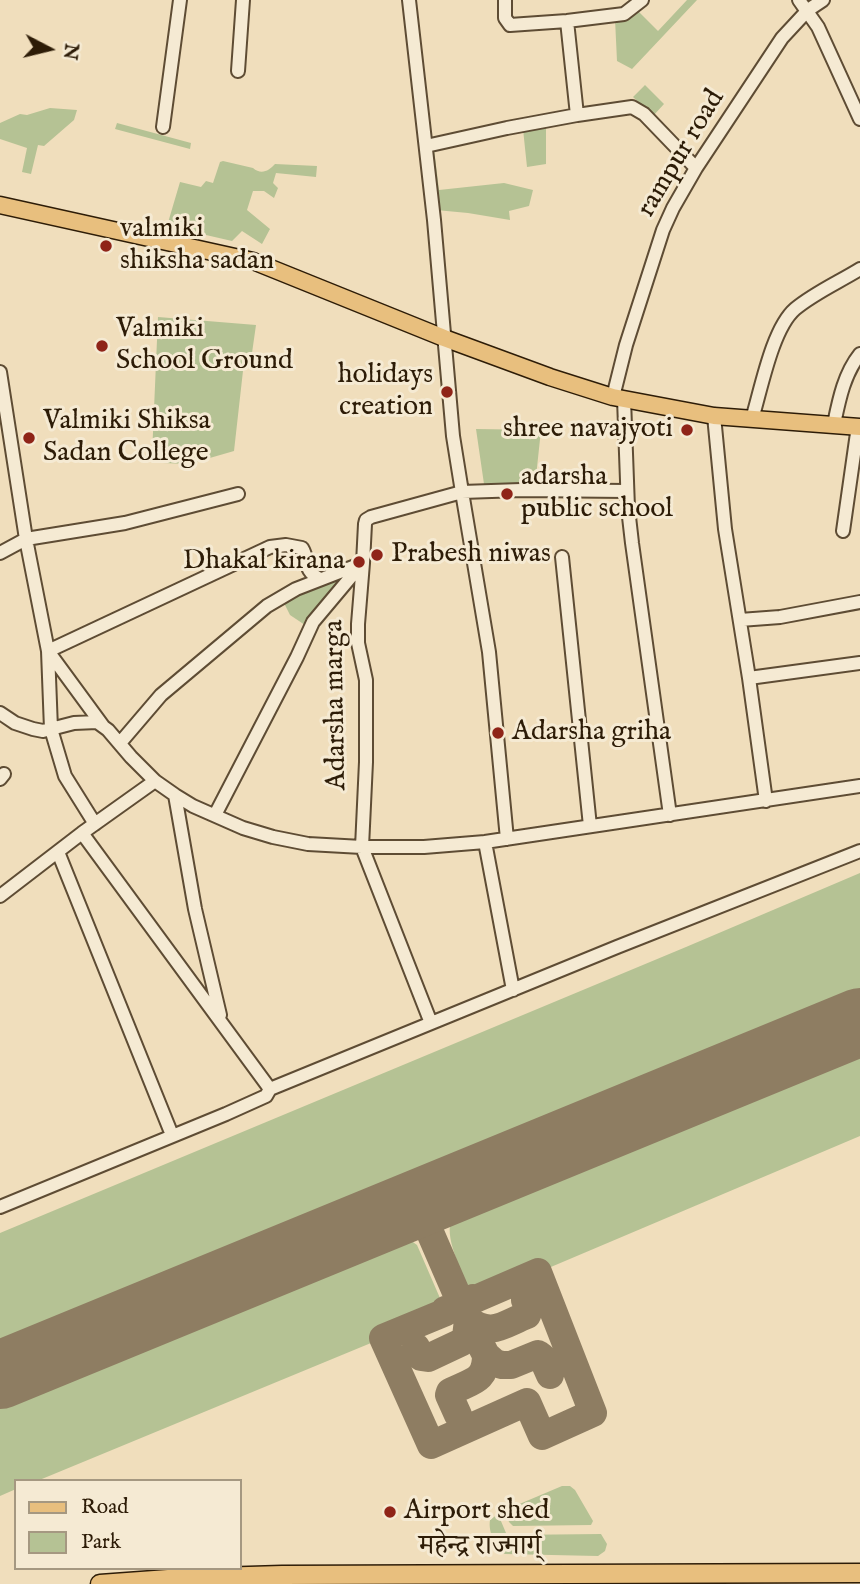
<!DOCTYPE html>
<meta charset="utf-8">
<style>
body{margin:0}
#map{position:relative;width:860px;height:1584px;overflow:hidden;background:#f0debc;font-family:"IM FELL English",serif}
canvas{display:block}
.legend{position:absolute;left:14px;top:1479px;width:228px;height:91px;box-sizing:border-box;background:#f5ead3;border:2px solid #a59881;margin:0;padding:9px 12px;list-style:none;font-size:21px;color:#2d1c07}
.legend li{display:flex;align-items:center;gap:14px;height:35px}
.legend b{width:35px;border:2px solid #a59881}
.north{position:absolute;left:14px;top:14px;width:70px;height:70px;-webkit-text-stroke:5px #f5ead3;paint-order:stroke;rotate:97deg;font-size:19px;font-weight:700;line-height:28px;text-align:center;color:#2d1c07}
.north::after{content:'';display:block;margin:auto;width:24px;height:32px;background:#2d1c07;clip-path:polygon(50% 0,100% 100%,50% 72%,0 100%)}
</style>
<div id="map">
<canvas width="860" height="1584"></canvas>
<ul class="legend">
<li><b style="height:9px;background:#e8bf7e"></b>Road</li>
<li><b style="height:19px;background:#b5c294"></b>Park</li>
</ul>
<div class="north">N</div>
</div>
<script>
const c = document.querySelector('canvas').getContext('2d');
c.lineJoin = 'round';
function fillPath(path, color) {
  c.fillStyle = color;
  c.fill(path, 'evenodd');
}
function stroke(path, color, width, dash) {
  c.strokeStyle = color;
  c.lineWidth = width;
  c.lineCap = dash ? 'butt' : 'round';
  c.setLineDash(dash || []);
  c.stroke(path);
}
function drawText(font, color, halo, rows, align = 'center') {
  c.font = font + ' "IM FELL English","Noto Serif Devanagari",serif';
  c.lineWidth = 6;
  c.setLineDash([]);
  c.textBaseline = 'middle';
  c.strokeStyle = halo;
  c.fillStyle = color;
  for (const [text, x, y, turn = 0] of rows) {
    c.save();
    c.translate(x, y);
    c.rotate((+turn || 0) * Math.PI / 180);
    c.textAlign = isNaN(turn) ? turn : align;
    if (halo) c.strokeText(text, 0, 0);
    c.fillText(text, 0, 0);
    c.restore();
  }
}
const green = new Path2D(`
 M 687,0 L 697,0 L 632,69 L 617,61 L 615,19 L 637,10 L 658,31 Z
 M 645,85 L 664,104 L 653,116 L 633,97 Z
 M 50,108 L 77,110 L 74,120 L 44,146 L 38,145 L 31,174 L 22,172 L 27,148 L 0,139 L 0,123 L 20,114 L 27,115 Z
 M 117,123 L 191,143 L 190,149 L 115,129 Z
 M 546,124 L 546,164 L 527,167 L 523,129 Z
 M 434,149 L 439,190 L 504,183 L 533,190 L 529,206 L 509,211 L 510,220 L 468,213 L 436,210 L 431,150 Z
 M 223,161 L 253,168 C 261,175 269,171 275,164 L 317,166 L 316,177 L 276,173 L 273,183 L 278,188 L 274,198 L 264,191 L 253,191 L 247,210 L 270,229 L 262,244 L 242,231 L 232,241 L 167,226 L 180,182 L 201,187 L 206,181 L 213,183 L 220,162 Z
 M 158,317 L 256,325 L 252,353 L 245,353 L 234,451 L 189,464 L 163,463 L 152,455 Z
 M 476,429 L 541,430 L 535,486 L 484,484 Z
 M 351,569 L 308,627 L 290,615 L 282,599 Z
 M 860,873 L 860,991 L 0,1346 L 0,1233 L 686,947 Z
 M 860,1040 L 860,1136 L 473,1300 C 466,1282 447,1244 450,1226 C 451,1216 457,1210 465,1203 Z
 M 391,1234 L 406,1237 L 417,1245 L 446,1312 L 37,1481 L 16,1481 L 16,1489 L 0,1496 L 0,1394 Z
 M 527,1409 L 538,1435 L 532,1438 L 520,1411 Z
 M 562,1486 L 570,1486 L 575,1490 L 593,1521 L 591,1525 L 513,1526 L 509,1522 L 507,1516 L 510,1508 Z
 M 498,1514 L 506,1533 L 510,1535 L 601,1534 L 607,1544 L 605,1551 L 598,1556 L 505,1554 C 495,1549 488,1531 490,1520 Z`);
const taxiway = new Path2D(`
 M 390,1215 C 407,1212 419,1216 429,1230 L 468,1320 L 486,1355 L 495,1363 L 502,1365 L 511,1365 L 538,1354 L 542,1357 L 550,1375
 M 429,1230 C 425,1209 433,1200 451,1190
 M 538,1272 L 593,1413 L 542,1436 L 527,1402 L 431,1445 L 383,1338 L 446,1312 L 445,1310 L 473,1298 L 473,1300 Z
 M 416,1347 L 421,1357 L 428,1358 L 462,1342 L 466,1337 L 468,1320 C 492,1337 502,1325 527,1315 L 529,1310 L 525,1300
 M 458,1415 L 449,1395 L 450,1392 C 470,1381 486,1383 486,1355`);
const runway = new Path2D(`
 M 0,1375 L 860,1022`);
const minor = new Path2D(`
 M 505,0 L 505,18 L 510,25 L 567,21 L 624,14 L 642,0
 M 799,0 L 818,27 L 860,119
 M 567,21 L 577,115
 M 238,71 L 243,0
 M 163,127 L 180,0
 M 426,146 L 507,128 L 577,115 L 632,107 L 644,114 L 696,168
 M 0,372 L 26,539 L 48,651 L 103,726
 M 613,397 L 626,345 L 663,230 L 673,208 L 696,168 L 782,38 L 808,10 L 823,0
 M 624,399 L 628,508 L 632,543 L 670,815
 M 714,416 L 725,529 L 749,678 L 766,801
 M 752,419 C 761,390 772,329 795,309 C 814,293 839,282 860,269
 M 834,424 C 839,400 844,374 860,354
 M 843,531 L 858,426
 M 0,553 L 26,539 L 125,523 L 238,494
 M 562,557 L 590,826
 M 363,563 L 358,624 L 358,643 L 366,680 L 366,762 L 362,847 L 431,1023
 M 740,620 L 780,617 L 860,602
 M 749,678 L 860,663
 M 0,713 L 15,723 L 33,729 L 43,731 L 74,723 L 97,722 L 108,730 L 131,757 L 155,781 L 175,795 L 193,806 L 243,828 L 273,837 L 308,844 L 362,847 L 424,847 L 485,842 L 860,786
 M 120,743 L 161,695 L 267,606 L 296,589 L 363,563 L 365,524 L 366,520 L 371,517 L 462,492 L 453,436 L 434,220 L 409,0
 M 0,779 L 4,774
 M 175,795 L 195,909 L 220,1015
 M 215,815 L 297,657 L 313,622 L 360,566
 M 95,824 L 65,776 L 51,729 L 48,651 L 270,547 L 286,545 L 302,548 C 310,561 302,570 320,579
 M 82,833 L 270,1089
 M 507,839 L 489,652 L 462,492 L 521,490 L 627,491
 M 485,842 L 513,990
 M 58,852 L 172,1135
 M 0,896 L 82,833 L 155,781
 M 0,1207 L 226,1114 L 266,1096 L 270,1089 L 617,947 L 860,851`);
const major = new Path2D(`
 M 0,205 L 253,261 L 444,338 L 550,377 L 613,397 L 714,416 L 860,427`);
const highway = new Path2D(`
 M 100,1584 L 182,1578 L 282,1575 L 860,1573`);
const markers = [
 [106,246,7,"#8f2418"],
 [102,346,7,"#8f2418"],
 [447,392,7,"#8f2418"],
 [687,430,7,"#8f2418"],
 [29,438,7,"#8f2418"],
 [507,494,7,"#8f2418"],
 [377,555,7,"#8f2418"],
 [359,562,7,"#8f2418"],
 [498,733,7,"#8f2418"],
 [390,1512,7,"#8f2418"]
];
const streetNames = [
 ["rampur road",682,154,-59],
 ["Adarsha marga",337,705,-91],
 ["महेन्द्र राज्मार्ग्",480,1548]
];
const poiNames = [
 ["valmiki",120,230],
 ["shiksha sadan",120,262],
 ["Valmiki",116,330],
 ["School Ground",116,362],
 ["holidays",433,376,"right"],
 ["creation",433,408,"right"],
 ["Valmiki Shiksa",43,422],
 ["Sadan College",43,454],
 ["shree navajyoti",673,430,"right"],
 ["adarsha",521,478],
 ["public school",521,510],
 ["Prabesh niwas",391,555],
 ["Dhakal kirana",345,562,"right"],
 ["Adarsha griha",512,733],
 ["Airport shed",404,1512]
];
fillPath(green, '#b5c294');
stroke(taxiway, '#8e7d62', 28);
stroke(runway, '#8e7d62', 68);
stroke(minor, '#5e4c34', 16);
stroke(major, '#2d1c07', 19);
stroke(highway, '#2d1c07', 21);
stroke(minor, '#f5ead3', 12);
stroke(major, '#e8bf7e', 16);
stroke(highway, '#e8bf7e', 18);
for (const [x, y, r, color] of markers) {
  const dot = new Path2D();
  dot.arc(x, y, r, 0, 2 * Math.PI);
  c.fillStyle = color;
  c.fill(dot);
  stroke(dot, '#f5ead3', 2.5);
}
drawText('28px', '#2d1c07', '#f5ead3', streetNames);
drawText('28px', '#2d1c07', '#f5ead3', poiNames, 'left');
</script>
